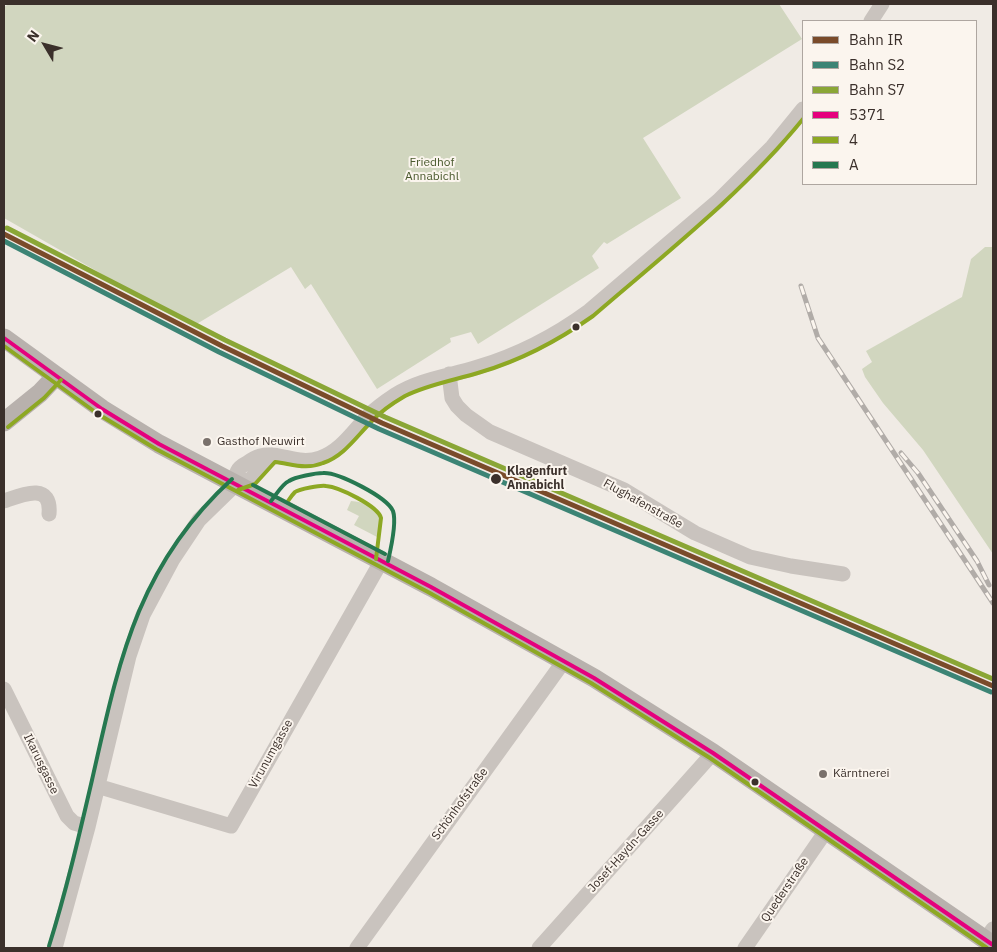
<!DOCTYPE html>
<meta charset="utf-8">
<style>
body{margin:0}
#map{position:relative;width:997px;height:952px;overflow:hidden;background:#f0ebe5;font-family:"IBM Plex Sans",sans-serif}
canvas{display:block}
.frame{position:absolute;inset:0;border:5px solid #3b302b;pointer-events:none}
.legend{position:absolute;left:802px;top:20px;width:175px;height:165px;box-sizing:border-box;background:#fbf5ee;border:1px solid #aea6a0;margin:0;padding:6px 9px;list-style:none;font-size:15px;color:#3b302b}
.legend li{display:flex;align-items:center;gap:10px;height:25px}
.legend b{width:25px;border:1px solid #aea6a0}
.north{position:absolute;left:20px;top:20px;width:50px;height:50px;-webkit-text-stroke:4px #fbf5ee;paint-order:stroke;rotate:307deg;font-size:14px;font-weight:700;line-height:20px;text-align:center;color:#3b302b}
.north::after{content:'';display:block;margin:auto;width:18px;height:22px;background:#3b302b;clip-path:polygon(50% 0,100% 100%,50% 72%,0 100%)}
</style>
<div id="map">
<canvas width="997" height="952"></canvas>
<div class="frame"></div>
<ul class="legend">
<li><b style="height:6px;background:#7a4b2a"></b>Bahn IR</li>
<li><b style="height:6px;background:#3c8475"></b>Bahn S2</li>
<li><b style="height:6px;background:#8aa636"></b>Bahn S7</li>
<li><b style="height:6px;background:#e5007d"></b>5371</li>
<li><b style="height:6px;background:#8da823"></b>4</li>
<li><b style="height:6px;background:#267850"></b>A</li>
</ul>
<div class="north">N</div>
</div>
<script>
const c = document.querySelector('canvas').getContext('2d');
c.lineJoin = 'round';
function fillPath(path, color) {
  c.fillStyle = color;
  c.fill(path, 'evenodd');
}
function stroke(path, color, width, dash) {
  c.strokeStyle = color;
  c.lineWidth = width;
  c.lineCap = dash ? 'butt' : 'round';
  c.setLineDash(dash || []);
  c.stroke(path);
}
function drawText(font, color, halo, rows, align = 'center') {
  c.font = font + ' "IBM Plex Sans",sans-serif';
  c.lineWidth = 4;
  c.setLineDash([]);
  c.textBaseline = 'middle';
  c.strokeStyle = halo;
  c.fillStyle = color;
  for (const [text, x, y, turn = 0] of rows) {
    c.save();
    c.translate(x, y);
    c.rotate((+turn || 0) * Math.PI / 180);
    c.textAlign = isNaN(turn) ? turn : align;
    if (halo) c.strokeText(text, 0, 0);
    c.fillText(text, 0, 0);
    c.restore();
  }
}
const green = new Path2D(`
 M 9,4 L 779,4 L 802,39 L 643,138 L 681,198 L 607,244 L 604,242 L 592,256 L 599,268 L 478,344 L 471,332 L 450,338 L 451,342 L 377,389 L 311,284 L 305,289 L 291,267 L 195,325 L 163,309 L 4,218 L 4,7 Z
 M 985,247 L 993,247 L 993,554 L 923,450 L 883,403 L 865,377 L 862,369 L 872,362 L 866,351 L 962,297 L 971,259 Z
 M 351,501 C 377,504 384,511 379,538 L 354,525 L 359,516 L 347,510 Z`);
const minor = new Path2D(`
 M 871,21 L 882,4
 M 449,374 L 452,398 L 457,406 L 466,415 L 490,432 L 624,490 L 695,533 L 750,557 L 791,566 L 843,574
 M 236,484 C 235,473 237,468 247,463 C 251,460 256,457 260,456 C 281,451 297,466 320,458 C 341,451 353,431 368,416 C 376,408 386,401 395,395 C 420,379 450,376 478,367 C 518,355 555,336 589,311 L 718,201 L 772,147 L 803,109
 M 4,501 C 21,495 52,481 49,514
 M 4,689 L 67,816 L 74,823 L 88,827
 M 97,786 L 231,826 L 382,560
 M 985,940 L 993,929
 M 55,948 L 88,827 L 129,656 L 143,615 L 173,559 L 199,520 L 236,484 L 251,479 L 272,455
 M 357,948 L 564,661
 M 539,948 L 713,753
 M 745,948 L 826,831`);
const major = new Path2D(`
 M 4,338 L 102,409 L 159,444 L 431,587 L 594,678 L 713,753 L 993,945
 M 4,422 L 40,393 L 56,376`);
const rail = new Path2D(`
 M 801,286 L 818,338 L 993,603
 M 901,453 L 918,473 L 977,561 L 989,585`);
const bus1 = new Path2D(`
 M 4,338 L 102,409 L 159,444 L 431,587 L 594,678 L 713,753 L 993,945`);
const bus2 = new Path2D(`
 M 4,346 L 98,414 L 156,449 L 428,592 L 591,683 L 710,758 L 987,948
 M 8,427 L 44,398 L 61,380
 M 238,490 L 255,484 L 275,462 C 292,464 306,470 323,463 C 344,456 356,437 372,421 C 381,411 393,403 405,396 C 429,384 456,380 481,372 C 522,360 559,340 593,316 C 666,253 742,194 803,119
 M 288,501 C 290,498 293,494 295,492 C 299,489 321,485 326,486 C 339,487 378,506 381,518 L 376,559`);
const bus3 = new Path2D(`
 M 253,485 L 385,554
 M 271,501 C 276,495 282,484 289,481 C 295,477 316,473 323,473 C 338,472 387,497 393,511 C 397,523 391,548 388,561
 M 49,946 C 66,892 79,836 92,780 C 119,661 137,566 232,479`);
const rail1 = new Path2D(`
 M 4,234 L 222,346 L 382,423 L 993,686`);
const rail2 = new Path2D(`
 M 4,241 L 219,352 L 379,429 L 991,692`);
const rail3 = new Path2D(`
 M 7,228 L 225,340 L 385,417 L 993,679`);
const markers = [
 [576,327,4.5,"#3b302b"],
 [98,414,4.5,"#3b302b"],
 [207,442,5,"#7a716c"],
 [496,479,6,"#3b302b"],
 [823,774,5,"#7a716c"],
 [755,782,4.5,"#3b302b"]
];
const parkNames = [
 ["Friedhof",432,163],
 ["Annabichl",432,177]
];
const poiNames = [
 ["Gasthof Neuwirt",217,442],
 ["Kärntnerei",833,774]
];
const stopNames = [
 ["Klagenfurt",507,472],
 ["Annabichl",507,486]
];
const streetNames = [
 ["Flughafenstraße",643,504,29],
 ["Virunumgasse",271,754,-61],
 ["Ikarusgasse",41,764,64],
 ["Schönhofstraße",460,804,-54],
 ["Josef-Haydn-Gasse",626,851,-48],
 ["Quederstraße",785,890,-56]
];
fillPath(green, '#d1d6bf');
stroke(minor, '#c9c3be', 15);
stroke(major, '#b8b1ad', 19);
stroke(rail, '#b1aca8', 5);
stroke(rail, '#fbf5ee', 3, [9]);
stroke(bus1, '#e5007d', 4);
stroke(bus2, '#8da823', 4);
stroke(bus3, '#267850', 4);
stroke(rail1, '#7a4b2a', 5);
stroke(rail2, '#3c8475', 5);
stroke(rail3, '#8aa636', 5);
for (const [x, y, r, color] of markers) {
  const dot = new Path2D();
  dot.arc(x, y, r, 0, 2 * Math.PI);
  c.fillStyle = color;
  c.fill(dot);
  stroke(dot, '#fbf5ee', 2);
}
drawText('12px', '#4a5a2e', '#fbf5ee', parkNames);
drawText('12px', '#3b302b', '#fbf5ee', poiNames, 'left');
drawText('bold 12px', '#3b302b', '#fbf5ee', stopNames, 'left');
drawText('12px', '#3b302b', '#fbf5ee', streetNames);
</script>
